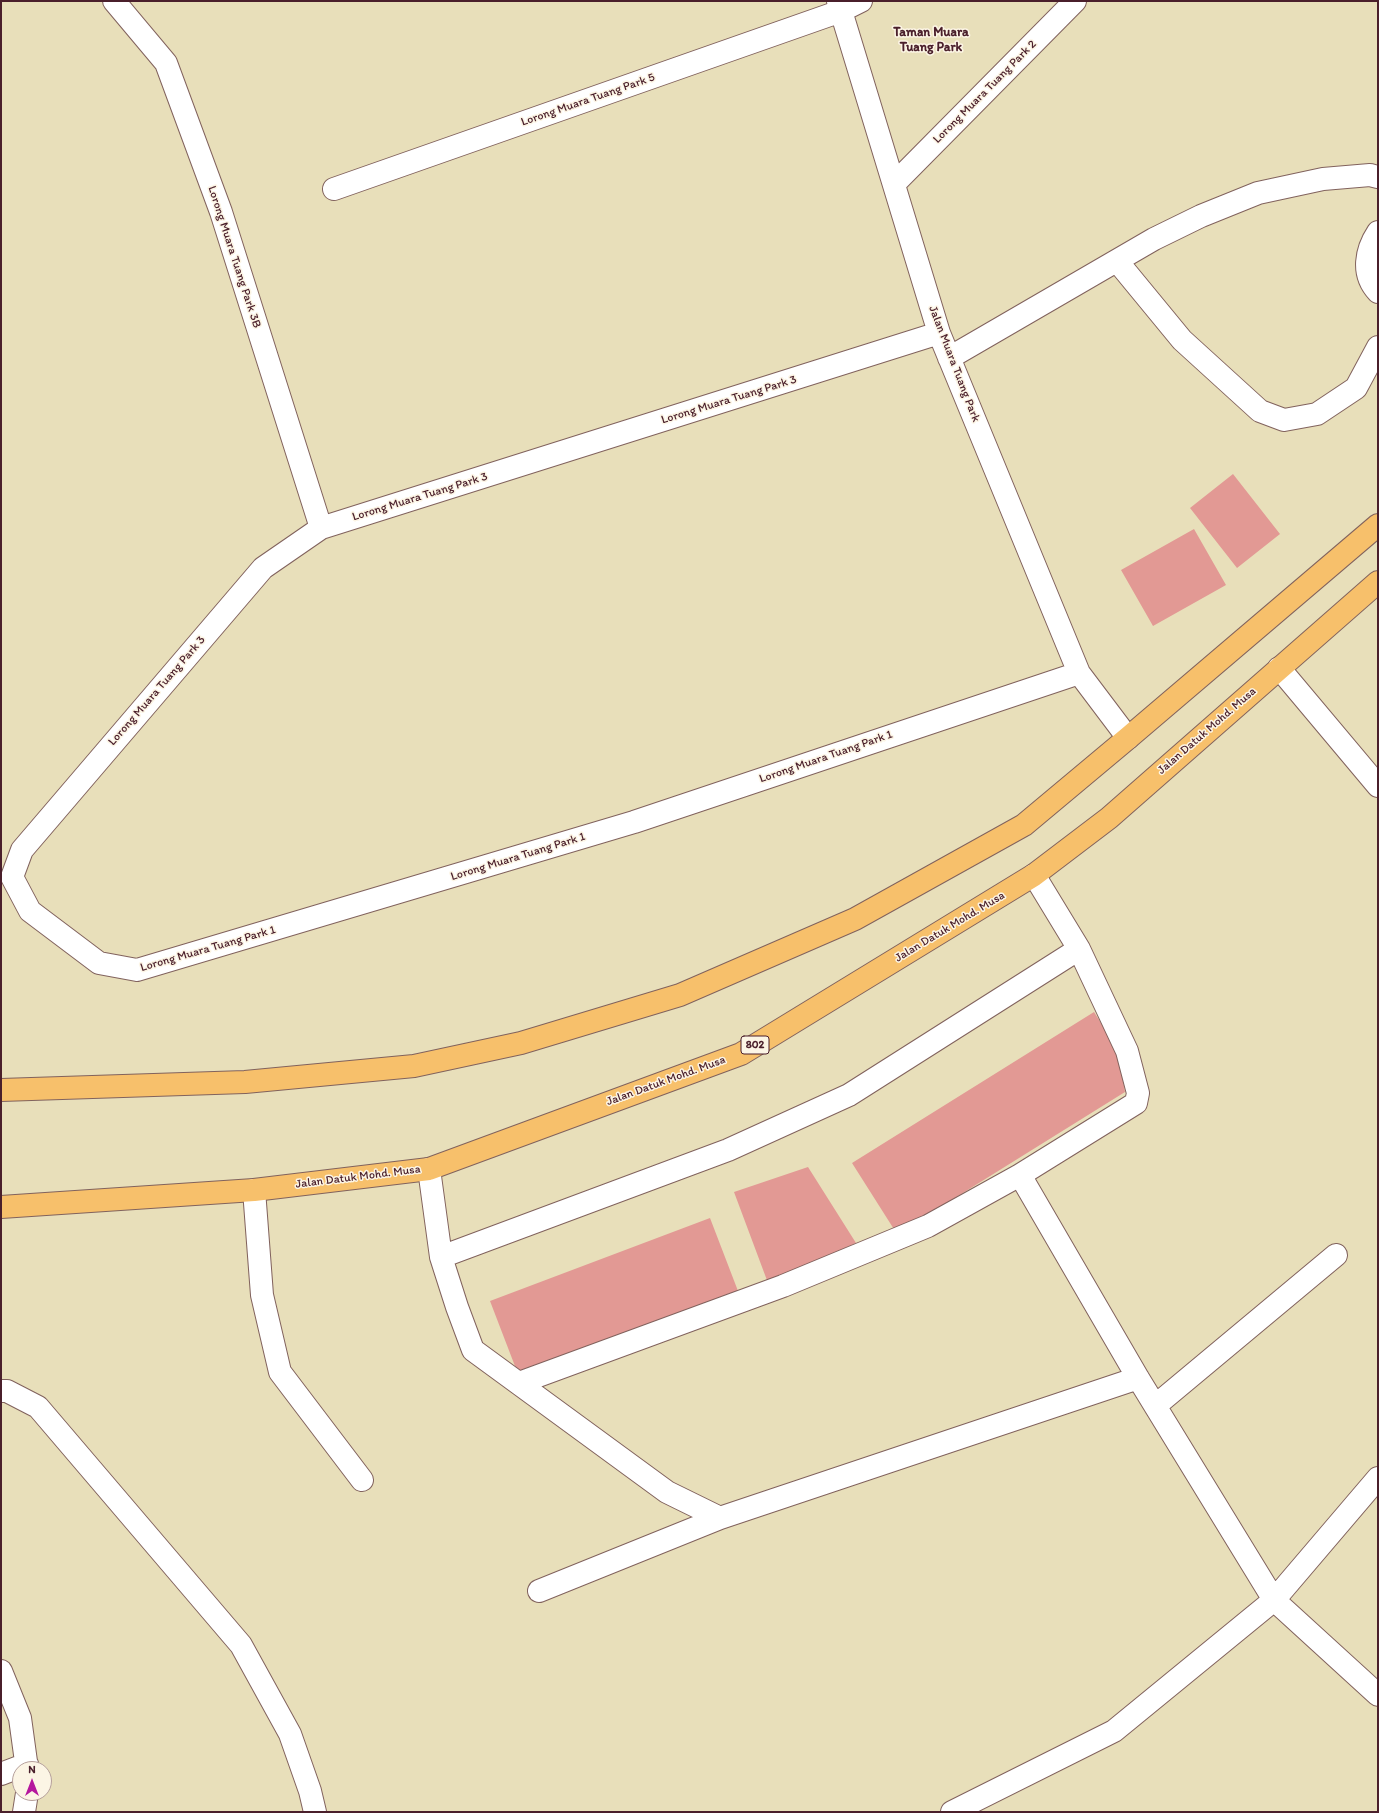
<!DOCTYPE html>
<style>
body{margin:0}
#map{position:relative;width:1379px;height:1813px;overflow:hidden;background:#e8dfba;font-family:Itim,sans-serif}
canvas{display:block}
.frame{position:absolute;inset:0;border:2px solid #4a1f2b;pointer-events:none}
.north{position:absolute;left:12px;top:1761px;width:40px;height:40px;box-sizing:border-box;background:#fcf5e5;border:1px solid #b59f9b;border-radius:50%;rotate:0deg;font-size:11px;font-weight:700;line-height:16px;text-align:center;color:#4a1f2b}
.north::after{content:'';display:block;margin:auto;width:14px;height:18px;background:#b5179e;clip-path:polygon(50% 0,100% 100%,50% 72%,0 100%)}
</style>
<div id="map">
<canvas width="1379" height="1813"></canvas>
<div class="frame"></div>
<div class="north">N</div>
</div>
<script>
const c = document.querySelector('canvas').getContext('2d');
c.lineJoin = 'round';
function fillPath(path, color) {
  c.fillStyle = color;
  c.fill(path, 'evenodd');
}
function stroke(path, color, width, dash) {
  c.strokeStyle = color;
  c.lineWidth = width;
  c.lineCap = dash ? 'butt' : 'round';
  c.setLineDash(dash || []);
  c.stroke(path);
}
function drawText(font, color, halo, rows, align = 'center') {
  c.font = font + ' Itim,sans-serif';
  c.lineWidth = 3;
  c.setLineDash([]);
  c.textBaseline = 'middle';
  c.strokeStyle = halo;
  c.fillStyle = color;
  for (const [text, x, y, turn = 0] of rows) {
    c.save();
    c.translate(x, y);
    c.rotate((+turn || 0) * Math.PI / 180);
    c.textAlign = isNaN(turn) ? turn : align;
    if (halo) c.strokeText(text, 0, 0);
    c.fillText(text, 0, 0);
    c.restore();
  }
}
const building = new Path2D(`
 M 1233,474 L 1280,534 L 1237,568 L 1190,508 Z
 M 1194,529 L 1226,585 L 1153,626 L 1121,570 Z
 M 1094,1012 L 1118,1049 L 1125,1092 L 897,1234 L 852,1163 Z
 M 808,1167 L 856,1243 L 768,1283 L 734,1192 Z
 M 710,1218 L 738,1291 L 518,1374 L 490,1301 Z`);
const minor = new Path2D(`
 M 114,1 L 166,63 L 221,212 L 321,528
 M 838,1 L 939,333 L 1079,673 L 1128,738
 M 895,183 L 1075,1
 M 334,189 L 841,11 L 861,1
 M 1378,232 C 1366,250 1361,274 1378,292
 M 1117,261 L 1182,340 L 1260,411 L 1284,420 L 1317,414 L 1356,388 L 1378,347
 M 939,333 L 321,528 L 263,568 L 22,850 L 12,877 L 30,911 L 99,963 L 137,970 L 634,822 L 1079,673
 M 949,358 L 1154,239 L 1201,216 L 1258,193 L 1323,179 L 1370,175 L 1378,177
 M 1279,668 L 1378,786
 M 1034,875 L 1079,949 L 1127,1051 L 1138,1093 L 1136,1103 L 1020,1175 L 1138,1378 L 1274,1600 L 1378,1695
 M 429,1169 L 441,1257 L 457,1307 L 473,1350 L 667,1492 L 720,1518 L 1138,1378
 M 254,1190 L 262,1295 L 280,1372 L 362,1480
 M 441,1257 L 728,1150 L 849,1095 L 1079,949
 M 519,1383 L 783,1286 L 928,1226 L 1020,1175
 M 1,1391 L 7,1391 L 38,1407 L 241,1645 L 290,1734 L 310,1791 L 315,1812
 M 1155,1406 L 1336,1255
 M 539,1591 L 720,1518
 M 1,1671 L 20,1718 L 27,1769
 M 1,1774 L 27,1764
 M 24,1812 L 27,1793
 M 952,1812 L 1114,1731 L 1274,1600 L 1378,1478`);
const highway = new Path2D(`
 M 1,1090 L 245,1082 L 414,1066 L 521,1043 L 680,995 L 855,919 L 1024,825 L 1128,738 L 1378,525
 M 1,1207 L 254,1190 L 429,1169 L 741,1054 L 1034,875 L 1109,818 L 1378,582`);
const shields = [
 [755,1045,28]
];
const shieldNames = [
 ["802",755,1045]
];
const streetNames = [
 ["Lorong Muara Tuang Park 2",985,92,-45],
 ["Lorong Muara Tuang Park 5",588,100,-19],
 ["Lorong Muara Tuang Park 3B",234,257,72],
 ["Jalan Muara Tuang Park",954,364,69],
 ["Lorong Muara Tuang Park 3",729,400,-17],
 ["Lorong Muara Tuang Park 3",420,497,-17],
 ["Lorong Muara Tuang Park 3",157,691,-49],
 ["Jalan Datuk Mohd. Musa",1207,731,-41],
 ["Lorong Muara Tuang Park 1",826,757,-19],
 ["Lorong Muara Tuang Park 1",518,857,-17],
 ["Jalan Datuk Mohd. Musa",950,927,-31],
 ["Lorong Muara Tuang Park 1",208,949,-16],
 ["Jalan Datuk Mohd. Musa",666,1081,-20],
 ["Jalan Datuk Mohd. Musa",358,1177,-7]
];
const neighbourhoodNames = [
 ["Taman Muara",931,33],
 ["Tuang Park",931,48]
];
fillPath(building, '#e29994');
stroke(minor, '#81625d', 24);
stroke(highway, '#81625d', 24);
stroke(minor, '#fff', 22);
stroke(highway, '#f7c06b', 22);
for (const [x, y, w] of shields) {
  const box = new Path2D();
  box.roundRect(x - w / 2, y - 9, w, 18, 3);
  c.fillStyle = '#fcf5e5';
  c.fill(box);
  stroke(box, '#4a1f2b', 1);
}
drawText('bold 11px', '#4a1f2b', null, shieldNames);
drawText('12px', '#4a1f2b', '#fcf5e5', streetNames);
drawText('bold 13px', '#4a1f2b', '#fcf5e5', neighbourhoodNames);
</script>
